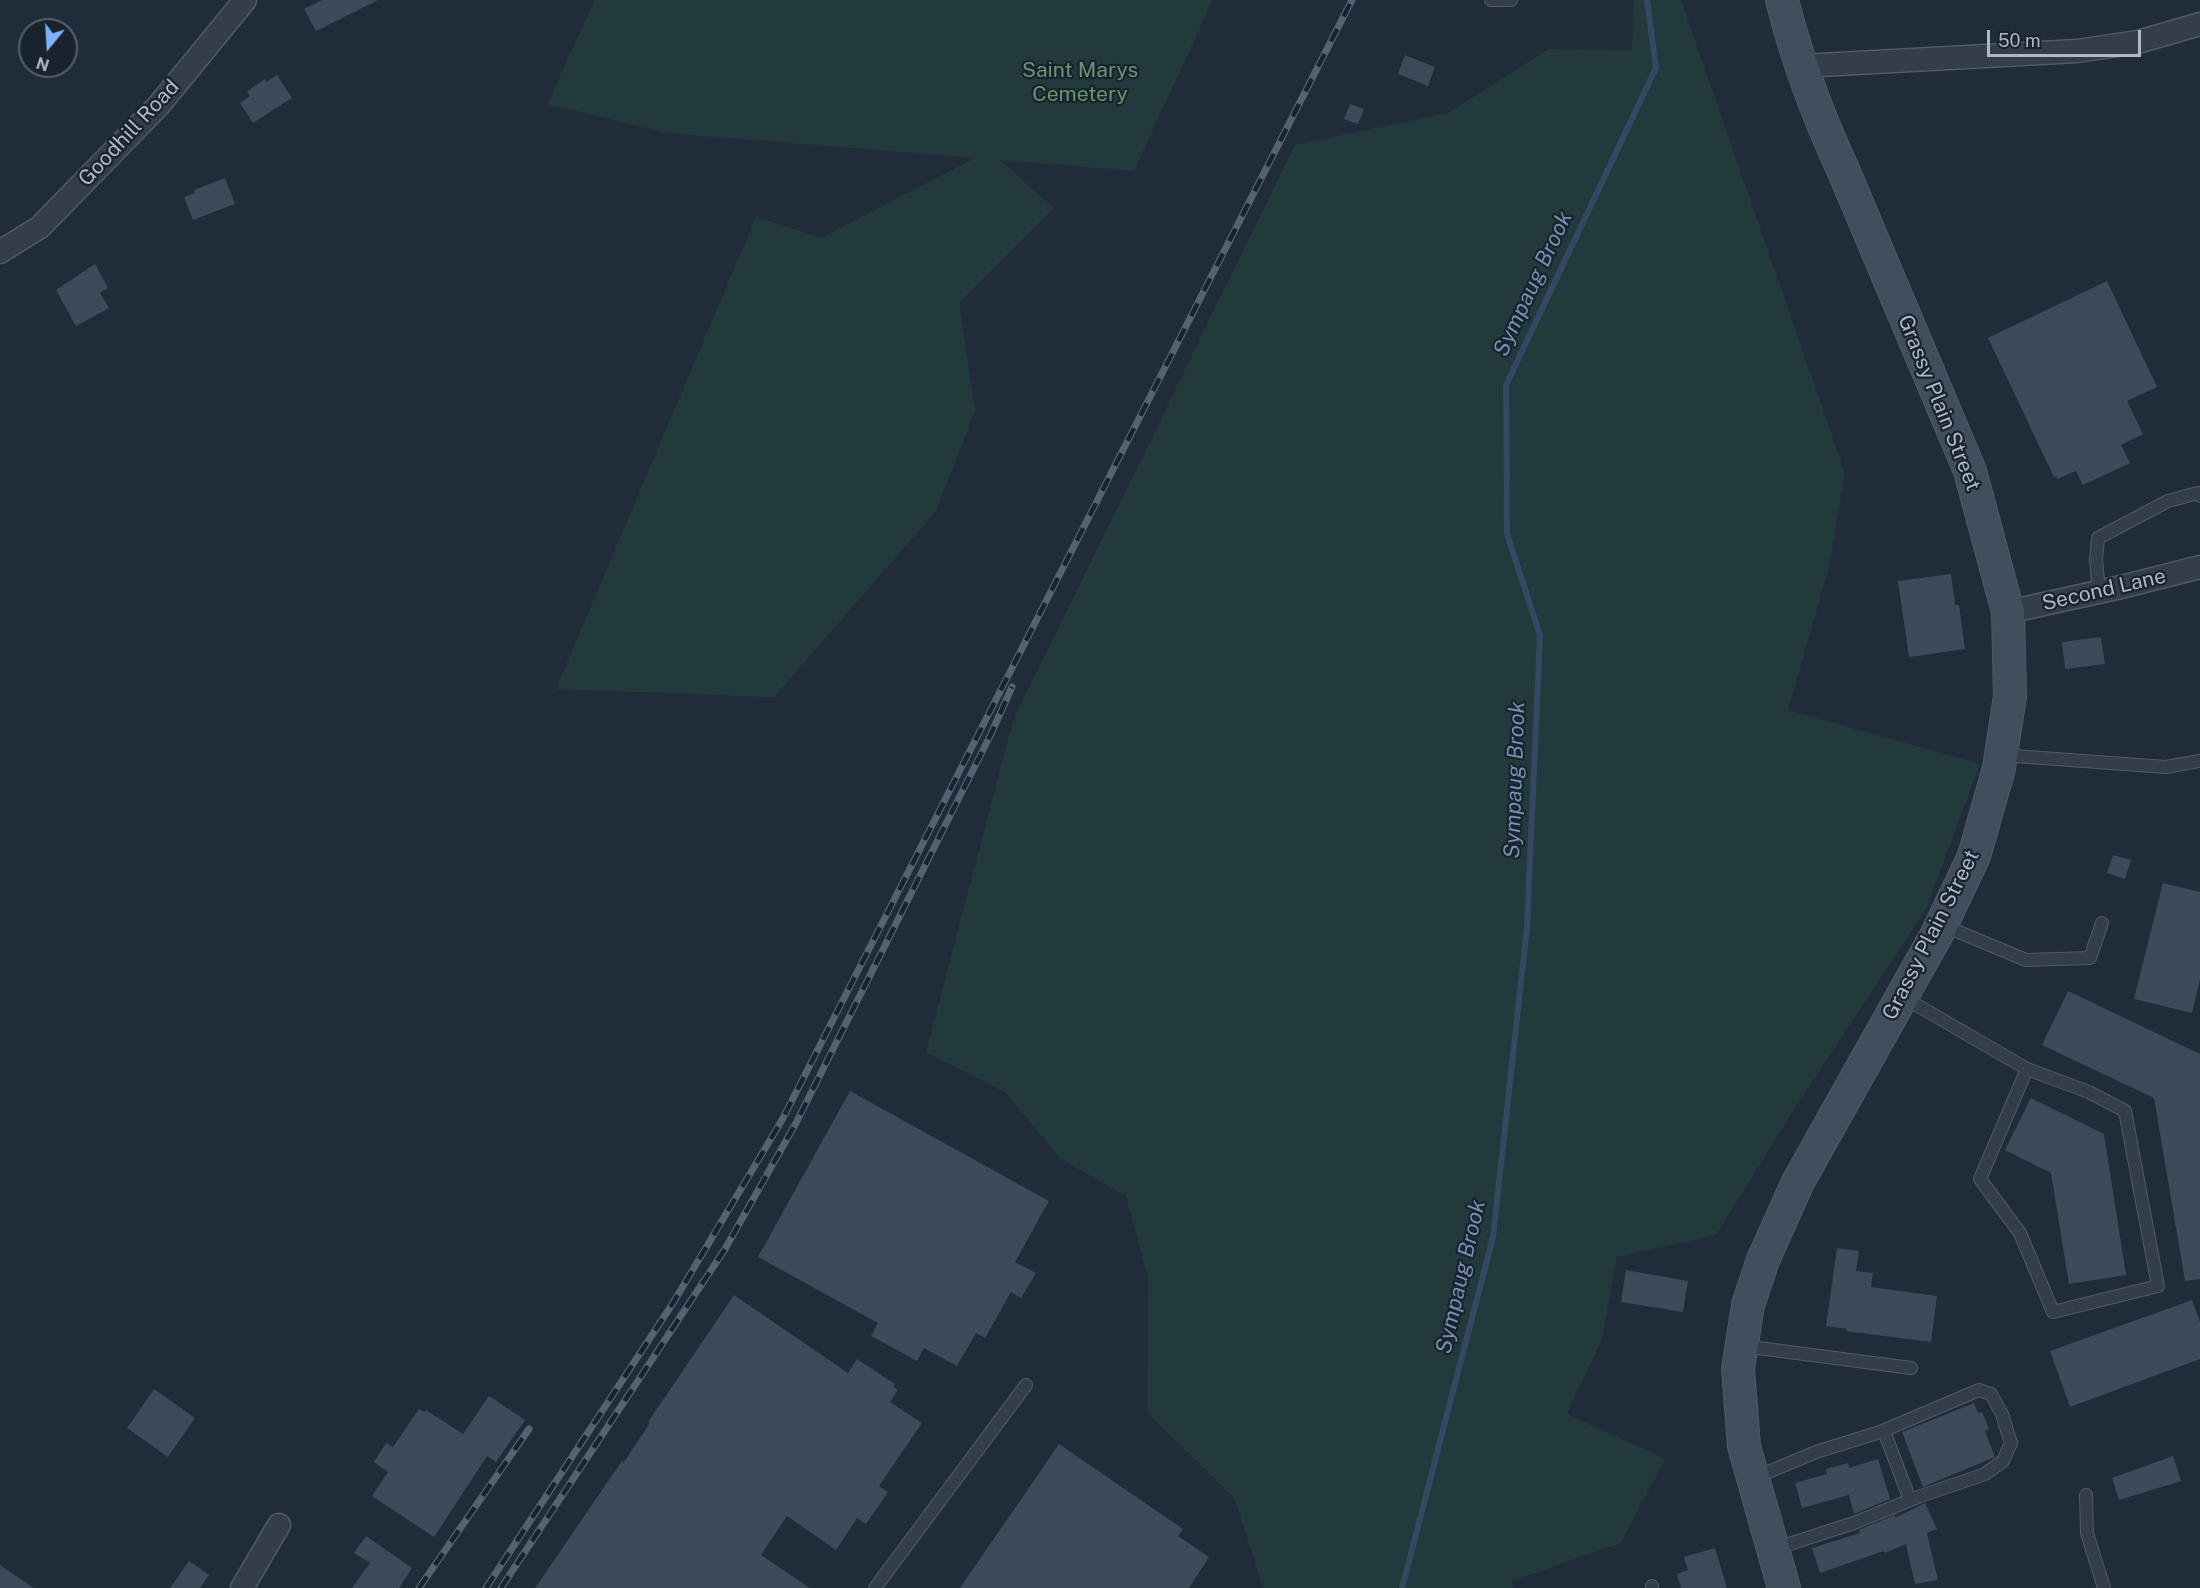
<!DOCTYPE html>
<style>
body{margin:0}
#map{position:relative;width:2200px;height:1588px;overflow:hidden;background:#202c39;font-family:"Public Sans",sans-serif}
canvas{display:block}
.north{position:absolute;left:18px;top:18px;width:60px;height:60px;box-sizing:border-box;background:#19232e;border:2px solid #555f6b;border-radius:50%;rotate:198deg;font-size:16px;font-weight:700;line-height:24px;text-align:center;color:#aeb8c6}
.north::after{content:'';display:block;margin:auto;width:21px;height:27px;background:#7eb2fc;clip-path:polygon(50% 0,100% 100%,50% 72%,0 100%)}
.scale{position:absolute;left:1987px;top:30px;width:154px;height:27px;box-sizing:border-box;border:3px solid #aeb8c6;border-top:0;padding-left:8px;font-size:18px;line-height:21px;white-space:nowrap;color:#aeb8c6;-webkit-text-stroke:4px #19232e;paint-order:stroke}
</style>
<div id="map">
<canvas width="2200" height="1588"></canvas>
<div class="north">N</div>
<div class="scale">50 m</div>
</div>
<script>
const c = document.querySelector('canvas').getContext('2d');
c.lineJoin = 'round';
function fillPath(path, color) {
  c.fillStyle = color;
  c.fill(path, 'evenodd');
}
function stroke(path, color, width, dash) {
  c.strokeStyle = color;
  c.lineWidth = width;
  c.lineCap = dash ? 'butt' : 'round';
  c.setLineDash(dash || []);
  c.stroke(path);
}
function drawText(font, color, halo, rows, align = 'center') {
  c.font = font + ' "Public Sans",sans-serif';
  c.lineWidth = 4.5;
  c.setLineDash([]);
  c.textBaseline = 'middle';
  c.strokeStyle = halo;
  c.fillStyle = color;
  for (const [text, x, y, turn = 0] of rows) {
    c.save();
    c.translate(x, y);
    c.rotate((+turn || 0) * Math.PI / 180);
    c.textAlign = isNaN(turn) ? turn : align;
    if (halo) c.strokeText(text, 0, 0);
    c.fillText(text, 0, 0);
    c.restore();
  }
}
const green = new Path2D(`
 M 595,0 L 1213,0 L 1134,171 L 1000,160 L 1054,208 L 959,303 L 975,411 L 936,511 L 774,697 L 556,689 L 756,217 L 821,238 L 975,158 L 667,133 L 547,104 Z
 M 1634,0 L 1681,0 L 1845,473 L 1829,567 L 1788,710 L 1980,764 L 1926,909 L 1793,1111 L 1716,1235 L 1617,1257 L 1602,1339 L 1567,1414 L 1665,1459 L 1621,1543 L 1512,1581 L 1513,1588 L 1263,1588 L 1235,1499 L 1147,1412 L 1148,1278 L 1126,1196 L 1061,1159 L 1005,1092 L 926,1052 L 1013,721 L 1295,145 L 1448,113 L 1549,49 L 1632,50 Z`);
const stream = new Path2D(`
 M 1402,1588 L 1493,1237 L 1527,927 L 1540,635 L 1507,534 L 1506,385 L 1656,68 L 1647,0`);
const building = new Path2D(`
 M 322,0 L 378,0 L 316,31 L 304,9 Z
 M 1405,55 L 1435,67 L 1428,86 L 1398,74 Z
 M 277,75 L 292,98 L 253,123 L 240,103 L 250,96 L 247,91 L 265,79 L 266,82 Z
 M 1350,104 L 1364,109 L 1358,124 L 1344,119 Z
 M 225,178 L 235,204 L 193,220 L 184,197 L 195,193 L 194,190 Z
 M 95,264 L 108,288 L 100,293 L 109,308 L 76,326 L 56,290 Z
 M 2107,281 L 2157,387 L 2127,401 L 2143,434 L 2121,445 L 2130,463 L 2083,485 L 2076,471 L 2057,479 L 2056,476 L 2054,477 L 1988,338 Z
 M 1951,574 L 1955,605 L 1959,605 L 1965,649 L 1909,657 L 1898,581 Z
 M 2101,637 L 2105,664 L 2065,669 L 2062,642 Z
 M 2113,855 L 2131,860 L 2125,879 L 2107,873 Z
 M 2163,883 L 2200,892 L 2200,979 L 2192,1013 L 2134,999 Z
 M 2068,991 L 2200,1054 L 2200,1279 L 2185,1281 L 2154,1098 L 2042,1045 Z
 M 850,1091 L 1049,1201 L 1015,1262 L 1036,1273 L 1021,1298 L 1011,1292 L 985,1338 L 976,1333 L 957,1366 L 924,1348 L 917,1361 L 871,1336 L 878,1323 L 758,1257 Z
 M 2031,1098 L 2104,1134 L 2126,1275 L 2069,1284 L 2051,1173 L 2005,1150 Z
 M 1837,1248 L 1859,1251 L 1856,1271 L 1873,1273 L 1871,1287 L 1937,1296 L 1931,1342 L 1846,1331 L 1847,1329 L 1826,1326 Z
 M 1626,1270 L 1688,1281 L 1683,1312 L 1621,1302 Z
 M 734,1295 L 848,1373 L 857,1359 L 895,1384 L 893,1387 L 898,1390 L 890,1402 L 922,1423 L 879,1486 L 888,1492 L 866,1524 L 857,1518 L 836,1550 L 787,1516 L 761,1555 L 810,1588 L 535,1588 L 622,1461 L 624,1462 L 650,1423 L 648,1422 Z
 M 2192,1300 L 2200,1322 L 2200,1359 L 2070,1407 L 2050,1351 Z
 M 154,1389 L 195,1418 L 168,1457 L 127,1428 Z
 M 489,1396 L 525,1420 L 496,1462 L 487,1456 L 434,1537 L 372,1496 L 388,1472 L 374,1462 L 386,1443 L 393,1447 L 419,1409 L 425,1412 L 426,1410 L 463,1434 Z
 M 1974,1403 L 1978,1413 L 1982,1412 L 1989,1429 L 1985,1431 L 1995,1457 L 1923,1487 L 1902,1432 Z
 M 1059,1444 L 1183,1529 L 1178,1536 L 1209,1557 L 1189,1588 L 960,1588 Z
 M 2173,1456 L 2181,1481 L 2119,1500 L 2112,1478 Z
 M 1878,1459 L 1890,1499 L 1854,1514 L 1849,1495 L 1802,1508 L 1795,1483 L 1827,1474 L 1826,1469 L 1848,1463 L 1849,1468 Z
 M 1925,1503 L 1937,1529 L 1927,1533 L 1938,1580 L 1915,1584 L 1906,1544 L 1885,1553 L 1884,1551 L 1820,1573 L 1812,1548 L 1860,1533 L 1859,1530 L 1895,1515 L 1895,1518 Z
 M 366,1536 L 412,1568 L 399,1588 L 352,1588 L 370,1563 L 354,1553 Z
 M 1715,1548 L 1727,1588 L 1681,1588 L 1677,1574 L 1688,1570 L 1684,1557 Z
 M 189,1561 L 209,1575 L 200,1588 L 170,1588 Z
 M 0,1565 L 34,1588 L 0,1588 Z`);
const service = new Path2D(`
 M 1491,0 L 1511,0
 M 2099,592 L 2096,560 L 2098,538 L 2168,501 L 2198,493 L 2200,496
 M 2001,755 L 2166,767 L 2200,761
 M 1942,925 L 2026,960 L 2090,958 L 2102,923
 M 1903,997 L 2027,1069 L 2089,1092 L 2125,1111 L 2158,1286 L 2053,1312 L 2020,1233 L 1980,1179 L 2027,1069
 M 1743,1346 L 1911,1368
 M 1884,1431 L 1910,1500
 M 1754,1478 L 1816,1452 L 1880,1432 L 1979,1390 L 1991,1394 L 2002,1414 L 2011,1443 L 2003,1461 L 1985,1474 L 1918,1497 L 1854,1523 L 1774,1549
 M 2086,1495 L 2087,1533 L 2104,1588
 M 1652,1586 L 1652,1588
 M 875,1588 L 1026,1385`);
const minor = new Path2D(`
 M 1802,66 L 2077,51 L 2138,42 L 2200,24
 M 0,252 L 40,227 L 159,105 L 245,0
 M 2008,612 L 2121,587 L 2200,567
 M 242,1588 L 279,1525`);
const secondary = new Path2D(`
 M 1782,0 C 1797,60 1818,116 1844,172 L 1970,471 L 2008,612 L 2010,696 L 1999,768 L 1974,856 L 1937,934 L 1798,1182 L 1763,1260 L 1748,1305 L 1738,1369 L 1744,1446 L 1784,1588`);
const rail = new Path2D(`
 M 419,1588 L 529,1429
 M 486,1588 L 673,1303 L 782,1120 L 1352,0
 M 501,1588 L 725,1249 L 796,1123 L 991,734 L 1012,687`);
const parkNames = [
 ["Saint Marys",1080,71],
 ["Cemetery",1080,95]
];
const streetNames = [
 ["Goodhill Road",129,133,-47],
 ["Grassy Plain Street",1939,403,68],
 ["Second Lane",2104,590,-13],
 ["Grassy Plain Street",1931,935,-63]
];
const waterNames = [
 ["Sympaug Brook",1533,284,-65],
 ["Sympaug Brook",1515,780,-88],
 ["Sympaug Brook",1461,1277,-77]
];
fillPath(green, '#233a3c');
stroke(stream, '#334862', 6);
fillPath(building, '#3c4a59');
stroke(service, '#515b67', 14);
stroke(minor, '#515b67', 25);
stroke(secondary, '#515b67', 34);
stroke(service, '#343e4a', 12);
stroke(minor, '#343e4a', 22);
stroke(secondary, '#424d5d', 32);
stroke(rail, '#556271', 7);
stroke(rail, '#19232e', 4.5, [14]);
drawText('21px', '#65986f', '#19232e', parkNames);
drawText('21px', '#aeb8c6', '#19232e', streetNames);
drawText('italic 22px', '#7590b0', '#19232e', waterNames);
</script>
